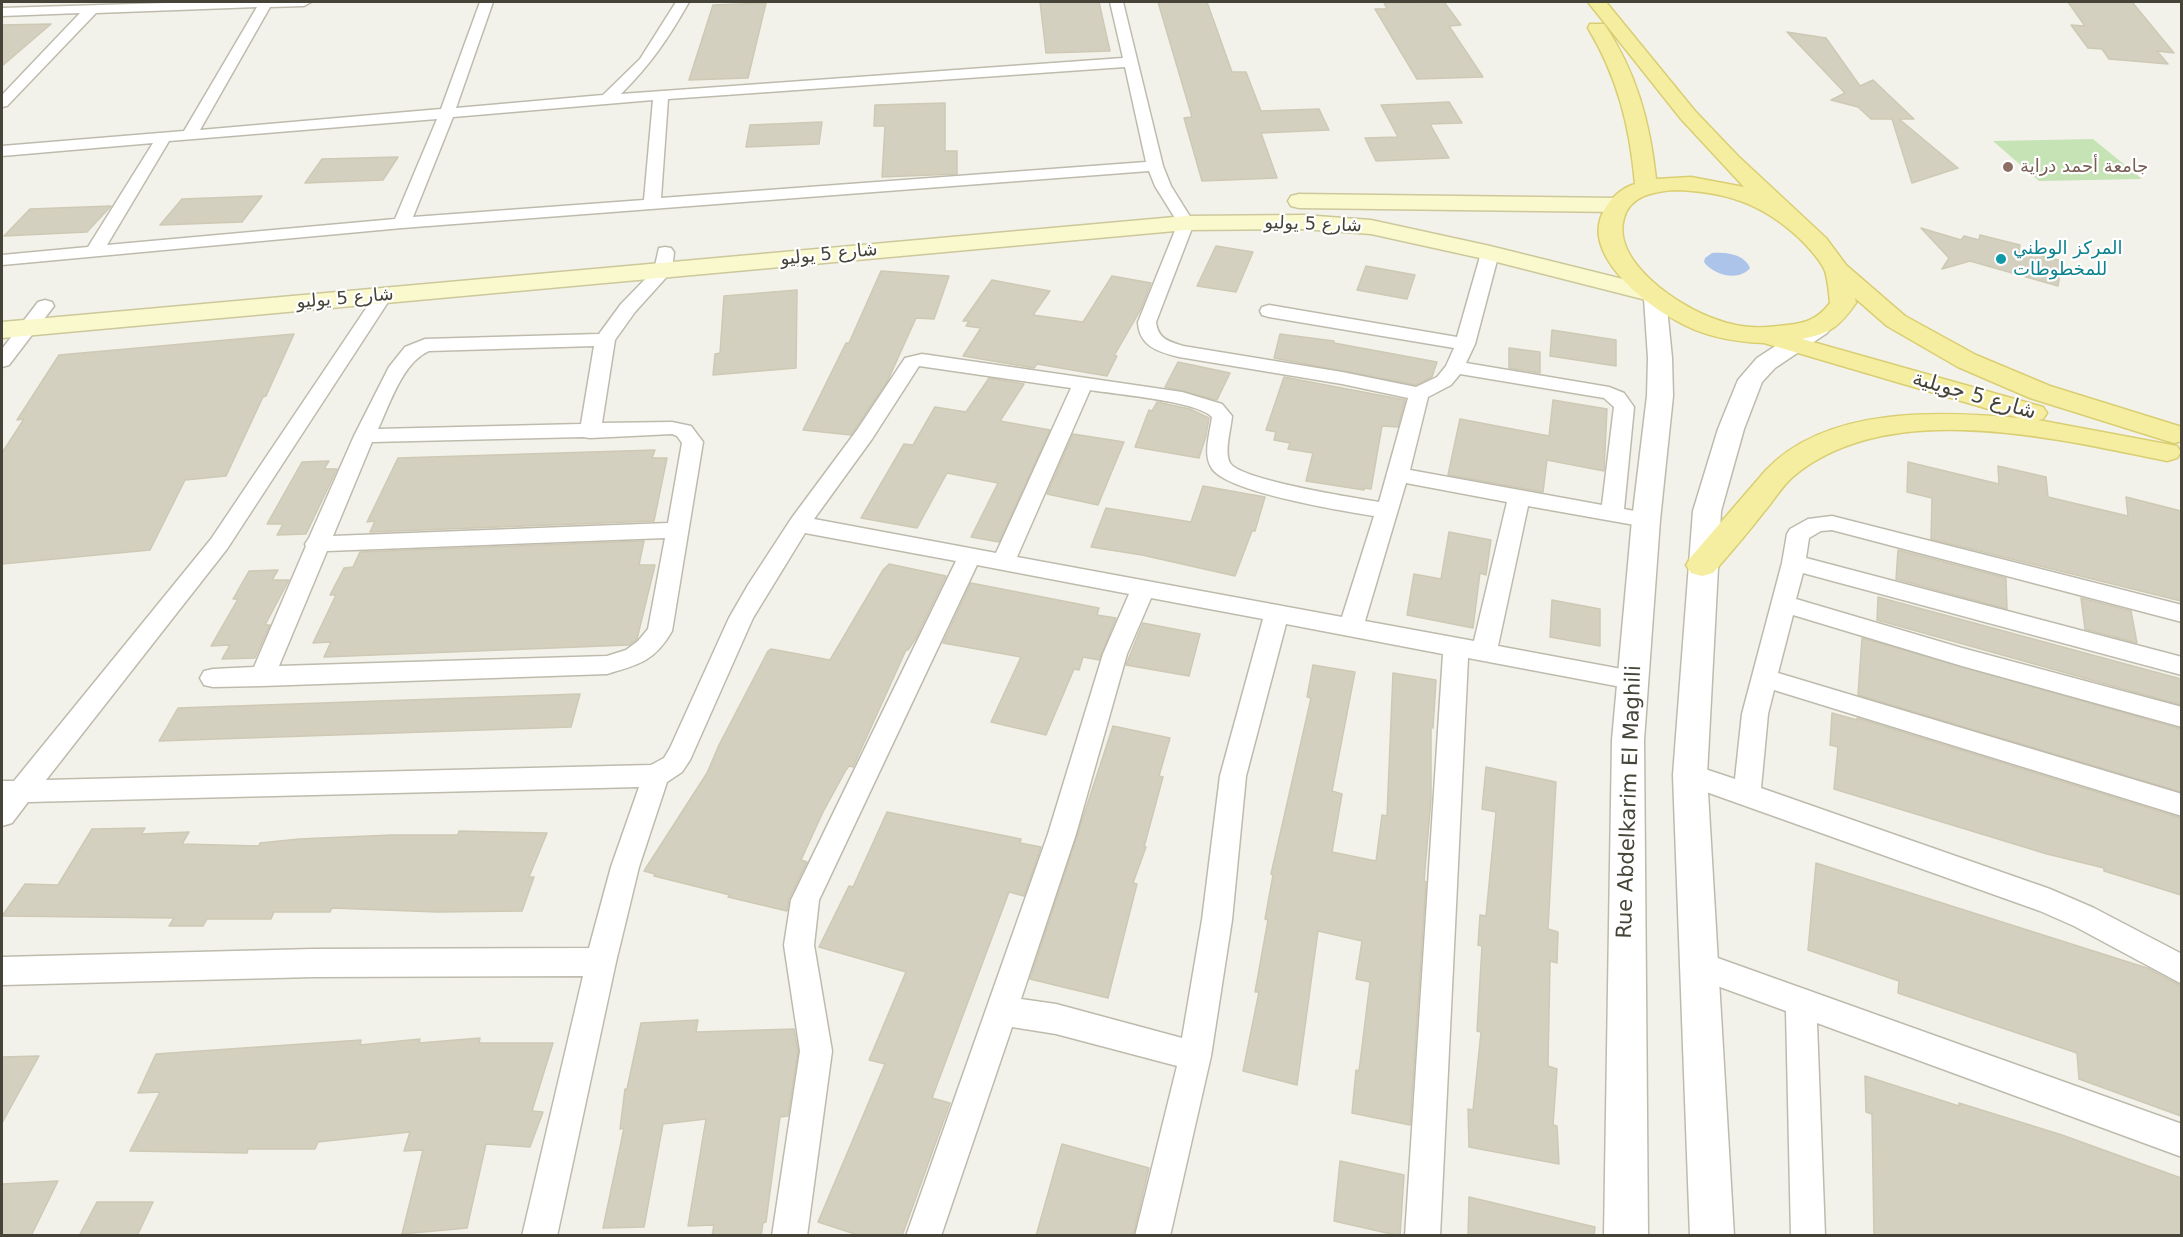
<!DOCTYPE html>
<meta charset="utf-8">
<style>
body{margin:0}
#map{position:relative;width:2183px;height:1237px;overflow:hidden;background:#f3f2ea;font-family:"DejaVu Sans",sans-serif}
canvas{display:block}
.frame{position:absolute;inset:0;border:3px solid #464438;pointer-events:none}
</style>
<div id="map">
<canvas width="2183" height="1237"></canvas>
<div class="frame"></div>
</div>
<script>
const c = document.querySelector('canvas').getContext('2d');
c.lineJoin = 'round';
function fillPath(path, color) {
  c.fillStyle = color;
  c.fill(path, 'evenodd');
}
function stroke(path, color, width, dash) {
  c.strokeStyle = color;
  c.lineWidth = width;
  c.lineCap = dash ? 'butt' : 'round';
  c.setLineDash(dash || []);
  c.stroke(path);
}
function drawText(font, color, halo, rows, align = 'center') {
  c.font = font + ' "DejaVu Sans","Noto Sans Arabic",sans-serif';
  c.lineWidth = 4.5;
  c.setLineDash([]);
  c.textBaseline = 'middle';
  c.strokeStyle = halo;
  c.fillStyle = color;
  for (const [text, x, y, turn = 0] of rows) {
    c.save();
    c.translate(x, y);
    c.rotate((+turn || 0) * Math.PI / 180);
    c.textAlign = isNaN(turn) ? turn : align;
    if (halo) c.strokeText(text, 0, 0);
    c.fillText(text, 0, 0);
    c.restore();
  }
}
const green = new Path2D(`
 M 2093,139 L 2142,179 L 2039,181 L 1993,141 Z`);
const water = new Path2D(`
 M 1712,253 C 1726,252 1744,254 1750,268 C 1739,282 1713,275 1704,262 L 1705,258 Z`);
const building = new Path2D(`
 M 1040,2 L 1099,2 L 1110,51 L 1046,53 Z
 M 1158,2 L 1207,2 L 1232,72 L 1246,72 L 1261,111 L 1319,109 L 1329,130 L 1261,133 L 1277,178 L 1202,181 L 1184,118 L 1192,117 Z
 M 1444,2 L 1461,25 L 1449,26 L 1483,77 L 1417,79 L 1375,9 L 1387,9 L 1384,3 Z
 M 2068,2 L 2132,2 L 2174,53 L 2157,51 L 2168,64 L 2109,59 L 2102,49 L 2088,48 L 2071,25 L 2085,26 Z
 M 766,3 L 748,78 L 689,80 L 713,5 Z
 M 51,24 L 2,66 L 2,25 Z
 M 1787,32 L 1826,38 L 1860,86 L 1873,80 L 1914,119 L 1899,119 L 1958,168 L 1912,183 L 1892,119 L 1871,119 L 1858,107 L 1831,100 L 1845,93 Z
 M 1449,102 L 1462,123 L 1430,124 L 1449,158 L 1376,161 L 1365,138 L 1398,137 L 1381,105 Z
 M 945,103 L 945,151 L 957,151 L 957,174 L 882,177 L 885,126 L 874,126 L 875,105 Z
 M 822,122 L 819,144 L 746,147 L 750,125 Z
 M 398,157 L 383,180 L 305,183 L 322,159 Z
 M 262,196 L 242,222 L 160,225 L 182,199 Z
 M 111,206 L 87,232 L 4,236 L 30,209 Z
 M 1921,228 L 1961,240 L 1964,236 L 1979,240 L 1980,235 L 2020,245 L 2019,250 L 2062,261 L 2058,286 L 1970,261 L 1942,269 L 1949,258 Z
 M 1216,246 L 1253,252 L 1236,292 L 1197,286 Z
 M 1366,266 L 1415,275 L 1407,299 L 1357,290 Z
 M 881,271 L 949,276 L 934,319 L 916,318 L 888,380 L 851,435 L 803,430 L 846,343 L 849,343 Z
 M 1112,276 L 1151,283 L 1141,309 L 1114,356 L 1117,356 L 1107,376 L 1037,364 L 1034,368 L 963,356 L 981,328 L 966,326 L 969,321 L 963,321 L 992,280 L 1050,291 L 1033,315 L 1083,322 Z
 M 797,290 L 796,368 L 713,375 L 715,354 L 720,353 L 724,296 Z
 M 1552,330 L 1616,340 L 1616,366 L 1550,356 Z
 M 294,334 L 266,396 L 263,397 L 226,476 L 185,480 L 150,550 L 2,564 L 2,453 L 24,419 L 17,420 L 59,355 Z
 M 1280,334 L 1334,341 L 1334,343 L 1437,362 L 1432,377 L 1416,385 L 1274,358 Z
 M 1509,348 L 1540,352 L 1540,373 L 1509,368 Z
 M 1178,362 L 1230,373 L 1217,400 L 1165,387 Z
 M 1284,377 L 1405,400 L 1398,427 L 1382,426 L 1371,489 L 1364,488 L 1364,490 L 1306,481 L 1313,453 L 1288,449 L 1290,443 L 1274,440 L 1276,432 L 1266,430 Z
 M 989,378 L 1024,384 L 1000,421 L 1050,430 L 999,542 L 971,537 L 998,483 L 947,473 L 917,528 L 861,518 L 904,444 L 913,445 L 935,407 L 966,412 Z
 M 1553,400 L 1607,409 L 1604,471 L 1547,460 L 1543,492 L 1448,475 L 1460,419 L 1549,436 Z
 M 1157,402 L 1190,409 L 1209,418 L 1206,436 L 1199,458 L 1135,447 L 1149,410 L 1152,411 Z
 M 1073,434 L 1124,442 L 1098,505 L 1047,494 Z
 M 655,450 L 652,458 L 667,458 L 654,521 L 370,532 L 375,521 L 367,522 L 398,458 Z
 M 329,461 L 324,469 L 337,469 L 306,534 L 277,535 L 283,524 L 267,524 L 302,462 Z
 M 1908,462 L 1999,484 L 1998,466 L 2046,477 L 2048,497 L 2128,516 L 2126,497 L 2181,511 L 2181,601 L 1931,539 L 1932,498 L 1907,492 Z
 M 1203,486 L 1265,497 L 1255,531 L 1252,531 L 1235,576 L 1142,555 L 1091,547 L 1106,508 L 1191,522 Z
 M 1449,532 L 1491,540 L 1486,575 L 1480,573 L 1473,628 L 1407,615 L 1414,574 L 1441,579 Z
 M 644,541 L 639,565 L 655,565 L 637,639 L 629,645 L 324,657 L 331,642 L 313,643 L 336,595 L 330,595 L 344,568 L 353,567 L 360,552 Z
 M 1898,550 L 2006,578 L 2007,609 L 1896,579 Z
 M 889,564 L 946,576 L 916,638 L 908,650 L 906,650 L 853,767 L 849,766 L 846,770 L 823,812 L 801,860 L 807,862 L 789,899 L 787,911 L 728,897 L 730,895 L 654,876 L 655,874 L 644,871 L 707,773 L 719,745 L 768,651 L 771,649 L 830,660 L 883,570 Z
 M 278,570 L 272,580 L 289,580 L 265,625 L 270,625 L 255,658 L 222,659 L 230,645 L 211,646 L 238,599 L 233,599 L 249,571 Z
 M 971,583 L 1099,608 L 1097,615 L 1116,618 L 1099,660 L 1083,657 L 1079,670 L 1074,669 L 1046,735 L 991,722 L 1021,657 L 943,643 Z
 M 1878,597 L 2181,679 L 2181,705 L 1877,620 Z
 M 2081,598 L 2131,611 L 2137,643 L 2085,629 Z
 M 1552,600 L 1600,609 L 1600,646 L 1550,637 Z
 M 1143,623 L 1200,634 L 1189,676 L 1126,665 Z
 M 1862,638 L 2181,729 L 2181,792 L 1858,695 Z
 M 1313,665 L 1355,672 L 1332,791 L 1342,794 L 1332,852 L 1376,861 L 1382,815 L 1387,816 L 1393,673 L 1436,680 L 1433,728 L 1431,728 L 1431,799 L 1424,881 L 1426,882 L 1410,1125 L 1352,1113 L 1356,1070 L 1359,1071 L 1370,982 L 1356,979 L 1362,941 L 1318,931 L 1297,1085 L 1243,1071 L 1259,992 L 1255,992 L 1268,920 L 1265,919 L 1273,875 L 1271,874 L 1311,698 L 1307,697 Z
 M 580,694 L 571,727 L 159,741 L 178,708 Z
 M 1832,713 L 1857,720 L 1857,718 L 2181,818 L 2181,895 L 2104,871 L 2104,868 L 2047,854 L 1834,789 L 1838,747 L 1830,745 Z
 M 1113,726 L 1170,738 L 1159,776 L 1163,777 L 1144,847 L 1146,847 L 1133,883 L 1137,884 L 1108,998 L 1030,979 Z
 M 1486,767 L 1556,782 L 1548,929 L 1558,932 L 1557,963 L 1550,961 L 1548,1066 L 1557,1069 L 1553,1125 L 1557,1126 L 1559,1164 L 1469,1147 L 1468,1109 L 1473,1110 L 1481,1032 L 1477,1031 L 1482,946 L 1478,945 L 1480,915 L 1486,916 L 1496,812 L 1482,809 Z
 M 887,812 L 1021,839 L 1020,843 L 1041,847 L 1024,896 L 1009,892 L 932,1098 L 950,1103 L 902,1236 L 861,1236 L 818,1222 L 885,1064 L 869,1060 L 906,972 L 819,947 L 849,886 L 853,887 Z
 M 145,828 L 141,834 L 189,832 L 182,844 L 259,846 L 260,843 L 299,839 L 392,835 L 458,835 L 459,831 L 547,833 L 529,877 L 534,877 L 522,911 L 437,912 L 332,908 L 330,912 L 274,912 L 271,919 L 207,919 L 203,926 L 169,926 L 174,918 L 2,916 L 25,884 L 58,885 L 92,829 Z
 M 1816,863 L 2147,968 L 2181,986 L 2181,1116 L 2079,1079 L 2077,1053 L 1898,993 L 1899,981 L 1808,950 Z
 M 698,1020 L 696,1032 L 794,1029 L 798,1051 L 788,1116 L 780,1117 L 766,1222 L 763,1223 L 761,1236 L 712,1236 L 714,1225 L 688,1226 L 706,1119 L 663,1124 L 644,1227 L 603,1228 L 624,1128 L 620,1129 L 625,1089 L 627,1089 L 641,1023 Z
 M 480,1038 L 479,1043 L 553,1043 L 532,1111 L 543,1112 L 530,1147 L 486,1144 L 467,1228 L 402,1234 L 423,1150 L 404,1151 L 410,1132 L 318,1142 L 315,1149 L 248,1149 L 247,1153 L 130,1151 L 160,1092 L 138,1093 L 156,1054 L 361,1040 L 360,1045 L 420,1039 L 419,1043 Z
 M 39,1056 L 2,1123 L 2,1057 Z
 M 1865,1076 L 1959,1106 L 1959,1103 L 2062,1135 L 2181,1178 L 2181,1236 L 1874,1236 L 1872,1114 L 1866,1112 Z
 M 1062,1144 L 1149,1168 L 1133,1236 L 1036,1236 Z
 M 1340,1161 L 1404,1175 L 1400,1236 L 1334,1221 Z
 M 58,1181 L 31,1236 L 2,1236 L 2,1184 Z
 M 1469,1197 L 1595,1227 L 1594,1236 L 1468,1236 Z
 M 97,1202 L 153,1202 L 137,1236 L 79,1236 Z`);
const minor = new Path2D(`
 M 200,2 L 311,2 L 304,6 L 270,7 L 200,130 L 441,109 L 480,2 L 493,2 L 456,108 L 603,95 L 640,59 L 676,2 L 689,2 C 668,39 651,64 621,94 L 1123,58 L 1110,2 L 1123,2 L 1163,166 L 1171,186 L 1194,223 L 1156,322 C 1158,339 1168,341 1183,346 L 1342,372 L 1416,387 L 1437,377 L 1446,366 L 1454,348 L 1269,317 L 1262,315 L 1260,311 L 1262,307 L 1269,305 L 1457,337 L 1481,253 L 1484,249 L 1496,249 L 1499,253 L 1475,344 L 1466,363 L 1609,387 L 1624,393 L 1634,407 L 1624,509 L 1654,515 L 1657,520 L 1654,525 L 1646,527 L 1528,506 L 1498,646 L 1632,671 L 1641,673 L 1645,680 L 1641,687 L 1632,689 L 1468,658 L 1440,1236 L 1405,1236 L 1443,654 L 1286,624 L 1246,776 L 1232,920 L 1211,1056 L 1170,1236 L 1135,1236 L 1177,1066 L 1056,1034 L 1012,1027 L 941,1236 L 906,1236 L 1048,834 L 1103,654 L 1129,594 L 977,565 L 819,900 L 814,945 L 832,1051 L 807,1236 L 772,1236 L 800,1051 L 784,945 L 791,900 L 956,561 L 805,533 L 753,618 L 690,760 L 682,772 L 667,782 L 639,867 L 616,962 L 557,1236 L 522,1236 L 583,976 L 313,977 L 2,985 L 2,957 L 313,949 L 589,948 L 611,867 L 639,787 L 28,802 L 12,823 L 2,826 L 2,781 L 14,781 L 211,539 L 377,292 L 389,292 L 392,296 L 227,549 L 46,780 L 651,765 L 664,758 L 670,748 L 729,618 L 748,585 L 791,519 L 857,430 L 905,358 L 922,354 L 1182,392 L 1222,404 L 1232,416 C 1231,429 1224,451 1230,463 C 1240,480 1355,498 1379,502 L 1408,398 L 1342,384 L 1179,357 C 1158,352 1139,346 1138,322 L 1178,223 L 1155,186 L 1149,171 L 402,228 L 2,265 L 2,255 L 88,247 L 153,143 L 2,156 L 2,146 L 184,131 L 257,7 L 96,13 L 7,106 L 2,107 L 2,95 L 80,13 L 2,16 L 2,8 ZM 1125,67 L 1146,162 L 661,198 L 668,99 ZM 653,100 L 644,200 L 413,217 L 453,117 ZM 437,119 L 395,219 L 107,245 L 169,141 ZM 919,366 L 1071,388 L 996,553 L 814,519 L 872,439 ZM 1460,374 L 1604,398 L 1614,407 L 1602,505 L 1410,470 L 1428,397 L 1451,385 ZM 1090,390 C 1114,394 1198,401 1212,417 C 1210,433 1203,453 1211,467 C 1223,492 1344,511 1374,516 L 1342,617 L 1017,557 ZM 1406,483 L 1507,502 L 1474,641 L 1365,621 ZM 1151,598 L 1263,619 L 1220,776 L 1202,920 L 1182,1038 L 1056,1004 L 1021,999 L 1076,834 L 1127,654 Z
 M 665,247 L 671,248 L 674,252 L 672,271 L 635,312 L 615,340 L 602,423 L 672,422 L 691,426 L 703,442 L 672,631 C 655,661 638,665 607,674 L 262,686 L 213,687 L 204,685 L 200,678 L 204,671 L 213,669 L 254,667 L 306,546 L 305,544 L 309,538 L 354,436 L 389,367 L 405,347 L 425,339 L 599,334 L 621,304 L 654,270 L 659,248 ZM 594,346 L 581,424 L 378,429 C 390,404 402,363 429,351 ZM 672,434 L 677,436 L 682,443 L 668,523 L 333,536 L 372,442 L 583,437 L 590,438 ZM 665,538 L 648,629 L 638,641 L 626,650 L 607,656 L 279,666 L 327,551 Z
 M 45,300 L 52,302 L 54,306 L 9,365 L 2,367 L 2,349 L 38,302 Z
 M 1832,516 L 2182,605 L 2182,622 L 1832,530 L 1821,531 L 1809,538 L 1806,558 L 2182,657 L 2182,675 L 1803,573 L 1796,599 L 1962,648 L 2182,707 L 2182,727 L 1962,666 L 1793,615 L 1778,673 L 2182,794 L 2182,816 L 1774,690 L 1768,714 L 1761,788 L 2050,889 L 2094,908 L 2182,954 L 2182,984 L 2074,926 L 2040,911 L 1681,783 L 1677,775 L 1681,767 L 1690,764 L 1735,779 L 1742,714 L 1782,563 L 1787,534 L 1790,529 L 1808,519 Z
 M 1698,951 L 2182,1124 L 2182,1157 L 1817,1023 L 1825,1236 L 1791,1236 L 1786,1011 L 1687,975 L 1683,965 L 1687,955 Z`);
const tertiary = new Path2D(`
 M 1655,291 L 1663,293 L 1666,298 L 1672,358 L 1673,396 L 1660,520 L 1644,740 L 1648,1236 L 1604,1236 L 1612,740 L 1632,520 L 1647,396 L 1648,358 L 1644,298 L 1647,293 Z
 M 1819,321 L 1827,323 L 1831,328 L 1827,333 L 1775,368 L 1762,382 L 1744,429 L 1721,511 L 1707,775 L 1734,1236 L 1690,1236 L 1673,775 L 1693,511 L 1718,429 L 1738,380 L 1757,358 L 1811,323 Z`);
const secondary = new Path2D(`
 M 1299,194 L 1618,198 L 1626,200 L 1629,205 L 1626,210 L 1618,212 L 1299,208 L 1291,206 L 1288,201 L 1291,196 Z
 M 1303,215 L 1371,220 L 1490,246 L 1659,288 L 1663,293 L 1659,298 L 1650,301 L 1489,260 L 1371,234 L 1303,229 L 1186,230 L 2,338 L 2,322 L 1186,216 Z`);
const primary = new Path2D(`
 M 1588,2 L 1606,2 L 1695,111 L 1738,156 L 1826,238 L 1846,265 L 1905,316 L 1976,355 L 2050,386 L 2182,427 L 2182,441 L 2174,443 L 2164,440 L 2030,398 L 1958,367 L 1887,326 L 1855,298 L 1856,303 C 1839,327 1831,333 1802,339 L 2043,407 L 2047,413 L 2043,419 L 2038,420 L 2177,446 L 2181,452 L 2177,458 L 2167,461 C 2057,439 1891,397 1795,475 C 1782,485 1774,501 1763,513 C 1747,534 1730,553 1713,573 L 1702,576 L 1691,573 L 1686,565 L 1691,557 L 1766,470 C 1827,406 1938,411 2019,418 L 1764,343 C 1733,342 1702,336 1675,320 C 1641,301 1577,250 1606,207 C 1613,196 1622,188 1635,184 C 1630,127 1618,78 1588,28 L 1590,24 L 1604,24 C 1636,71 1650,122 1656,179 L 1691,177 L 1744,187 L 1681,119 ZM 1673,190 C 1724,191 1762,203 1799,238 C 1808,247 1820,259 1825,271 C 1828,280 1829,293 1830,303 C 1816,322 1801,324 1778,326 C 1757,329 1735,327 1715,319 C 1680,307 1611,262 1624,218 C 1630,196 1653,192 1673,190 Z`);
const markers = [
 [2008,167,6,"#8d6e63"],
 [2001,259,6,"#0f9aa8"]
];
const farEducationnames = [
 ["جامعة أحمد دراية",2020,167]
];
const farStreetnames = [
 ["شارع 5 يوليو",1313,225,2],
 ["شارع 5 يوليو",829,255,-6],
 ["شارع 5 يوليو",345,299,-5]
];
const farCulturenames = [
 ["المركز الوطني",2013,249],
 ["للمخطوطات",2013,270]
];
const streetNames = [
 ["شارع 5 جويلية",1974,396,16],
 ["Rue Abdelkarim El Maghili",1630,802,-88]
];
fillPath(green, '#c6e3b6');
fillPath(water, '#acc4ea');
fillPath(building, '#d4d0c0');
stroke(building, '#cec9b4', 1.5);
stroke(minor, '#bebbad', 3);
stroke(tertiary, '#bebbad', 3);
stroke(secondary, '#ccc89b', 3);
stroke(primary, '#d9ce72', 3);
fillPath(minor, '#fff');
fillPath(tertiary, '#fff');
fillPath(secondary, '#faf8cd');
fillPath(primary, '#f5eea1');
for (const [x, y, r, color] of markers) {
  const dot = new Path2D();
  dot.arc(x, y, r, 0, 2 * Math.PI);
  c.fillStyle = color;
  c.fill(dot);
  stroke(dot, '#fff', 2);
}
drawText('18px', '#785e54', '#fff', farEducationnames, 'left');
drawText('18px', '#464438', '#fff', farStreetnames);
drawText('18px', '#0d838f', '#fff', farCulturenames, 'left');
drawText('21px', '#464438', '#fff', streetNames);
</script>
